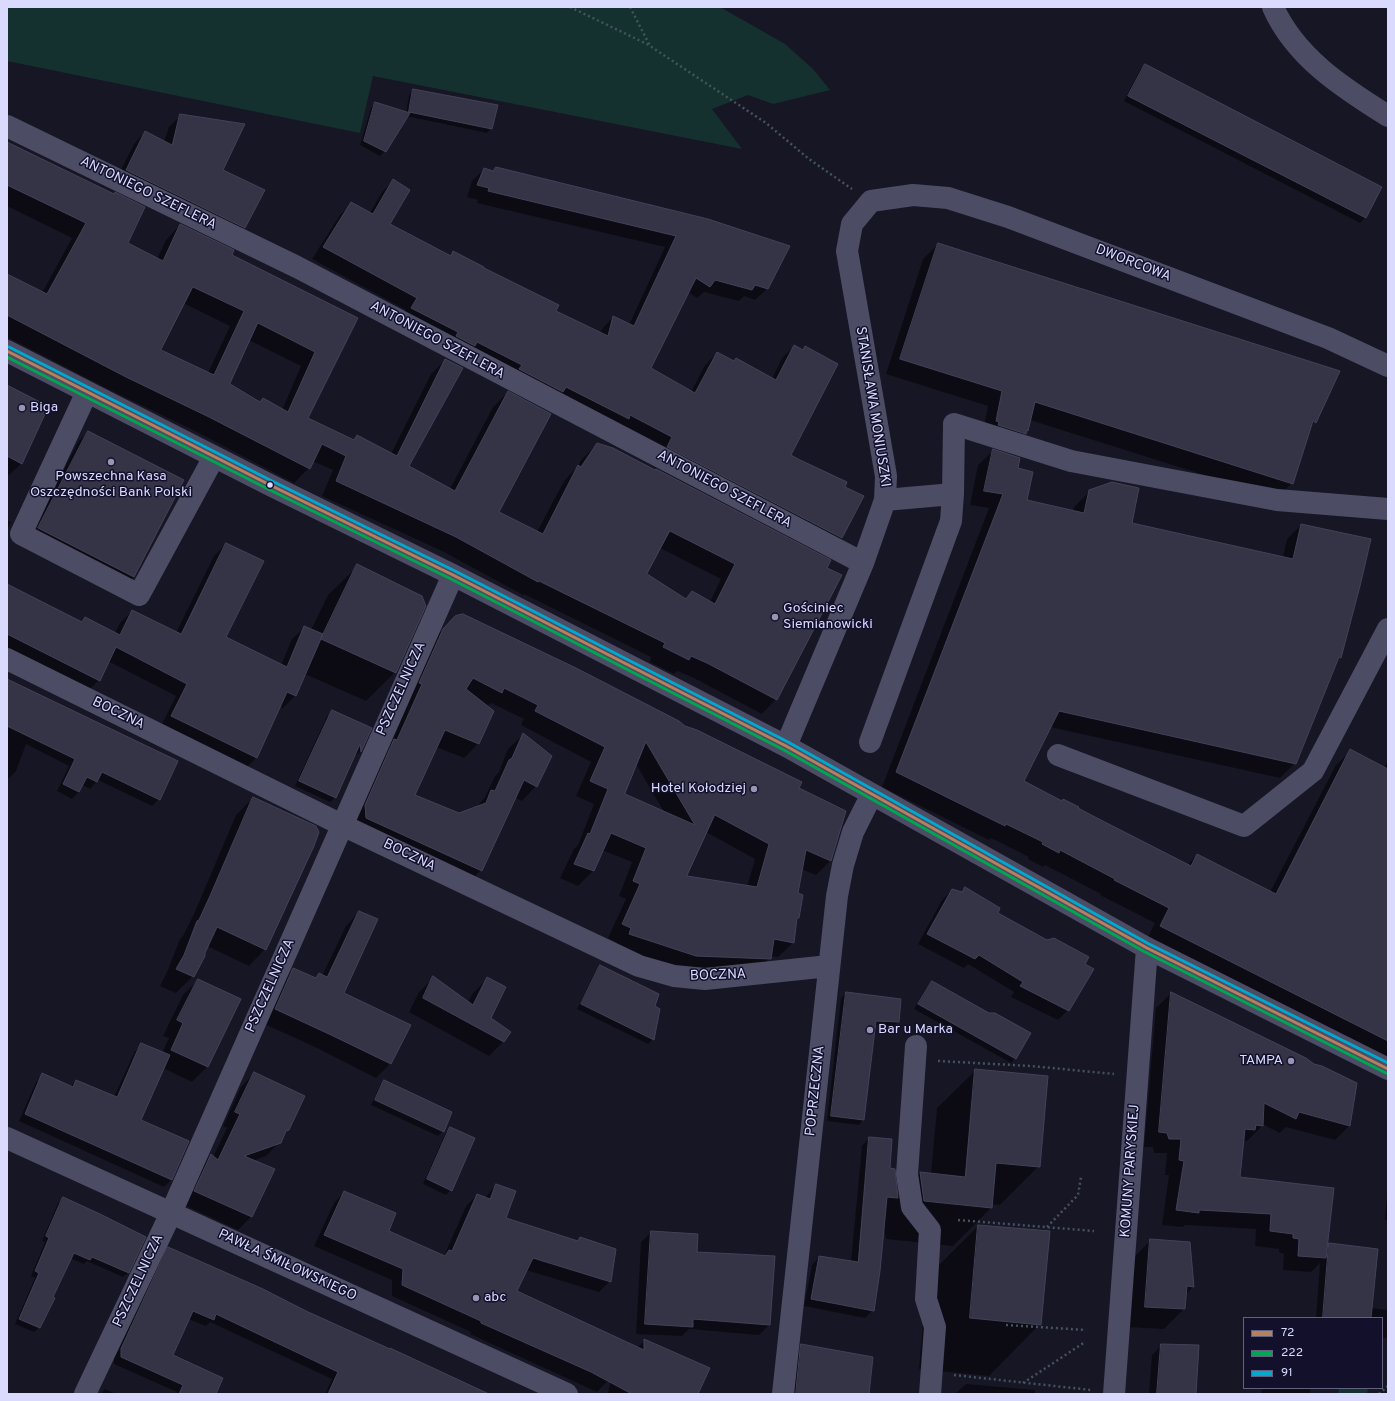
<!DOCTYPE html>
<meta charset="utf-8">
<style>
body{margin:0}
#map{position:relative;width:1395px;height:1401px;overflow:hidden;background:#171625;font-family:Overpass,sans-serif}
canvas{display:block}
.frame{position:absolute;inset:0;border:8px solid #dadaff;pointer-events:none}
.legend{position:absolute;left:1243px;top:1317px;width:140px;height:72px;box-sizing:border-box;background:#12102b;border:1px solid #626180;margin:0;padding:5px 7px;list-style:none;font-size:12px;color:#dadaff}
.legend li{display:flex;align-items:center;gap:8px;height:20px}
.legend b{width:20px;border:1px solid #626180}
</style>
<div id="map">
<canvas width="1395" height="1401"></canvas>
<div class="frame"></div>
<ul class="legend">
<li><b style="height:5px;background:#b6815c"></b>72</li>
<li><b style="height:5px;background:#00a651"></b>222</li>
<li><b style="height:5px;background:#00a9ce"></b>91</li>
</ul>
</div>
<script>
const c = document.querySelector('canvas').getContext('2d');
c.lineJoin = 'round';
function fillPath(path, color) {
  c.fillStyle = color;
  c.fill(path, 'evenodd');
}
function stroke(path, color, width, dash) {
  c.strokeStyle = color;
  c.lineWidth = width;
  c.lineCap = dash ? 'butt' : 'round';
  c.setLineDash(dash || []);
  c.stroke(path);
}
function drawText(font, color, halo, rows, align = 'center') {
  c.font = font + ' Overpass,sans-serif';
  c.lineWidth = 3;
  c.setLineDash([]);
  c.textBaseline = 'middle';
  c.strokeStyle = halo;
  c.fillStyle = color;
  for (const [text, x, y, turn = 0] of rows) {
    c.save();
    c.translate(x, y);
    c.rotate((+turn || 0) * Math.PI / 180);
    c.textAlign = isNaN(turn) ? turn : align;
    if (halo) c.strokeText(text, 0, 0);
    c.fillText(text, 0, 0);
    c.restore();
  }
}
const green = new Path2D(`
 M 7,7 L 720,7 L 785,44 L 813,69 L 830,90 L 773,104 L 748,95 L 712,109 L 742,149 L 373,76 L 360,133 L 7,61 Z
 M 1339,1388 L 1368,1388 L 1367,1394 L 1338,1394 Z`);
const shadow = new Path2D(`
 M 1145,66 L 1381,187 L 1365,218 L 1360,223 L 1124,101 L 1140,70 Z
 M 413,90 L 491,128 L 487,133 L 406,116 L 385,151 L 380,156 L 360,145 L 371,108 L 375,103 L 406,113 L 409,95 Z
 M 181,115 L 222,171 L 244,227 L 233,239 L 115,182 L 134,144 L 145,132 L 164,142 L 169,127 Z
 M 7,143 L 127,244 L 157,259 L 166,240 L 180,225 L 230,255 L 356,319 L 307,418 L 353,441 L 357,437 L 391,454 L 431,374 L 445,360 L 408,467 L 450,489 L 493,407 L 508,392 L 497,512 L 537,532 L 564,481 L 576,468 L 582,459 L 597,444 L 830,561 L 776,699 L 762,714 L 692,677 L 677,671 L 674,674 L 650,662 L 651,657 L 524,594 L 523,595 L 442,551 L 322,496 L 333,470 L 312,461 L 309,468 L 294,483 L 195,431 L 112,391 L 7,337 L 7,275 L 42,293 L 72,238 L 7,206 ZM 183,303 L 230,326 L 208,373 L 160,351 ZM 249,340 L 301,366 L 282,410 L 259,403 L 228,384 ZM 660,548 L 721,579 L 710,602 L 692,592 L 685,599 L 646,575 Z
 M 484,169 L 708,220 L 767,289 L 755,300 L 744,296 L 739,301 L 704,292 L 697,298 L 688,292 L 650,369 L 691,392 L 705,365 L 717,353 L 772,379 L 782,358 L 794,346 L 790,455 L 844,487 L 842,538 L 830,549 L 400,320 L 406,310 L 312,259 L 340,215 L 351,204 L 370,213 L 382,192 L 393,181 L 389,224 L 449,257 L 454,252 L 555,312 L 600,334 L 602,329 L 613,317 L 629,325 L 665,247 L 477,203 L 478,200 L 467,197 L 472,181 Z
 M 938,244 L 1315,422 L 1310,427 L 1292,483 L 1277,498 L 1030,420 L 1027,430 L 1010,448 L 982,436 L 988,406 L 886,374 L 923,259 Z
 M 7,386 L 44,414 L 21,464 L 9,475 L 7,474 Z
 M 88,432 L 134,577 L 124,587 L 29,538 L 78,442 Z
 M 993,451 L 1017,469 L 1026,500 L 1073,511 L 1075,506 L 1090,491 L 1130,524 L 1283,557 L 1287,539 L 1301,525 L 1340,657 L 1337,661 L 1295,763 L 1280,778 L 1050,727 L 1023,781 L 1187,865 L 1197,855 L 1270,892 L 1336,765 L 1351,751 L 1384,768 L 1388,761 L 1388,1063 L 1146,941 L 1155,923 L 1100,895 L 1101,894 L 1045,865 L 1043,867 L 1028,859 L 1029,857 L 991,838 L 989,840 L 882,787 L 989,508 L 970,505 L 978,465 Z
 M 7,520 L 11,522 L 7,531 Z
 M 226,544 L 225,638 L 281,665 L 292,639 L 304,628 L 311,630 L 328,595 L 358,566 L 395,672 L 366,701 L 305,674 L 295,696 L 283,708 L 280,706 L 256,758 L 244,770 L 160,728 L 176,696 L 108,661 L 99,680 L 87,692 L 7,651 L 7,585 L 81,622 L 85,618 L 115,633 L 120,623 L 132,611 L 176,633 L 214,556 Z
 M 456,617 L 685,727 L 797,789 L 844,811 L 830,861 L 816,875 L 801,869 L 797,894 L 798,918 L 796,920 L 793,943 L 778,957 L 770,956 L 770,958 L 755,973 L 681,970 L 615,949 L 617,943 L 608,938 L 626,899 L 619,896 L 632,862 L 602,850 L 593,871 L 578,886 L 560,878 L 574,849 L 578,845 L 594,804 L 576,796 L 591,762 L 521,725 L 524,719 L 491,703 L 487,706 L 478,744 L 464,758 L 436,747 L 414,796 L 459,815 L 476,808 L 485,797 L 495,776 L 499,772 L 508,749 L 523,735 L 536,786 L 522,801 L 515,798 L 481,870 L 466,885 L 351,833 L 428,644 ZM 636,764 L 664,812 L 624,794 ZM 706,832 L 755,859 L 747,887 L 686,877 Z
 M 7,681 L 159,799 L 152,806 L 98,780 L 90,789 L 82,785 L 79,792 L 72,799 L 57,791 L 69,766 L 26,744 L 16,771 L 9,778 L 7,777 Z
 M 332,712 L 370,729 L 360,752 L 356,755 L 356,751 L 335,798 L 330,802 L 295,786 L 327,716 Z
 M 253,798 L 265,949 L 249,966 L 207,946 L 193,976 L 176,993 L 160,986 L 167,972 L 180,939 L 183,936 L 194,914 L 236,815 Z
 M 965,889 L 1068,1010 L 1058,1020 L 1011,997 L 1014,992 L 968,964 L 964,968 L 918,944 L 942,900 L 952,890 L 961,893 Z
 M 359,912 L 342,993 L 410,1025 L 390,1064 L 376,1078 L 315,1047 L 262,1023 L 279,983 L 293,969 L 315,978 L 319,975 L 322,976 L 346,926 Z
 M 600,966 L 653,1006 L 653,1039 L 648,1044 L 577,1009 L 596,971 Z
 M 433,978 L 468,1002 L 473,993 L 487,979 L 490,1018 L 503,1042 L 489,1056 L 409,1012 L 419,992 Z
 M 198,980 L 239,999 L 207,1067 L 192,1082 L 163,1068 L 140,1120 L 188,1142 L 171,1180 L 164,1187 L 19,1121 L 36,1082 L 43,1075 L 70,1087 L 76,1081 L 114,1097 L 135,1051 L 142,1044 L 162,1053 L 169,1038 L 163,1036 L 183,995 Z
 M 932,982 L 989,1014 L 1015,1058 L 1011,1063 L 914,1009 L 927,987 Z
 M 846,993 L 898,1022 L 893,1026 L 875,1025 L 863,1120 L 859,1125 L 827,1121 L 841,998 Z
 M 1171,993 L 1350,1125 L 1335,1140 L 1286,1127 L 1280,1133 L 1262,1124 L 1262,1126 L 1247,1141 L 1243,1140 L 1239,1178 L 1327,1247 L 1329,1244 L 1371,1308 L 1388,1310 L 1388,1337 L 1387,1338 L 1382,1338 L 1382,1318 L 1316,1318 L 1320,1263 L 1311,1272 L 1283,1270 L 1284,1254 L 1279,1252 L 1279,1249 L 1255,1246 L 1256,1229 L 1185,1225 L 1183,1227 L 1162,1225 L 1169,1175 L 1165,1175 L 1167,1153 L 1154,1153 L 1153,1147 L 1144,1147 L 1156,1008 Z
 M 976,1070 L 1039,1166 L 1000,1205 L 991,1204 L 991,1208 L 953,1246 L 886,1239 L 884,1228 L 873,1310 L 865,1318 L 804,1306 L 812,1265 L 819,1257 L 851,1262 L 862,1146 L 869,1138 L 889,1169 L 897,1196 L 920,1173 L 931,1174 L 937,1108 Z
 M 254,1073 L 288,1129 L 284,1134 L 280,1142 L 266,1156 L 253,1161 L 251,1217 L 238,1230 L 182,1204 L 197,1169 L 211,1156 L 213,1157 L 227,1128 L 223,1126 L 241,1087 Z
 M 384,1081 L 443,1131 L 438,1136 L 371,1105 L 380,1086 Z
 M 451,1128 L 451,1190 L 446,1195 L 423,1184 L 446,1132 Z
 M 1388,1182 L 1388,1221 L 1385,1220 Z
 M 496,1185 L 504,1219 L 576,1242 L 580,1238 L 610,1281 L 599,1292 L 526,1270 L 516,1291 L 637,1348 L 645,1340 L 697,1394 L 608,1394 L 611,1376 L 608,1381 L 597,1392 L 470,1334 L 471,1332 L 392,1296 L 392,1280 L 314,1246 L 334,1203 L 344,1192 L 387,1231 L 444,1256 L 466,1206 L 477,1195 L 485,1198 Z
 M 63,1198 L 145,1237 L 128,1273 L 123,1277 L 87,1261 L 84,1264 L 70,1258 L 52,1298 L 53,1298 L 39,1328 L 34,1332 L 15,1324 L 35,1278 L 31,1276 L 45,1242 L 42,1241 L 58,1203 Z
 M 978,1226 L 1040,1324 L 989,1376 L 919,1369 L 927,1277 Z
 M 652,1232 L 696,1253 L 774,1257 L 769,1325 L 759,1335 L 689,1329 L 682,1336 L 636,1334 L 641,1242 Z
 M 1151,1240 L 1193,1287 L 1185,1295 L 1184,1309 L 1164,1329 L 1125,1327 L 1131,1260 Z
 M 169,1249 L 305,1312 L 487,1394 L 325,1394 L 332,1379 L 210,1322 L 206,1326 L 188,1319 L 172,1355 L 215,1394 L 176,1394 L 177,1392 L 114,1364 L 114,1357 L 162,1256 Z
 M 1162,1345 L 1195,1394 L 1149,1394 L 1152,1355 Z
 M 800,1353 L 816,1394 L 785,1394 L 788,1365 Z
 M 966,1384 L 1035,1390 L 1035,1394 L 955,1394 Z
 M 1262,1388 L 1310,1388 L 1310,1394 L 1261,1394 Z
 M 105,1389 L 116,1394 L 100,1394 Z`);
const building = new Path2D(`
 M 1145,64 L 1382,187 L 1366,218 L 1128,96 Z
 M 413,89 L 498,105 L 492,129 L 409,112 Z
 M 375,102 L 410,113 L 386,152 L 364,141 Z
 M 180,114 L 245,124 L 223,170 L 265,190 L 245,228 L 126,170 L 145,131 L 172,145 Z
 M 7,142 L 114,194 L 115,192 L 145,207 L 128,243 L 163,261 L 180,224 L 234,250 L 232,255 L 358,318 L 308,418 L 354,440 L 357,435 L 397,456 L 445,359 L 463,368 L 409,466 L 455,491 L 508,391 L 551,414 L 499,512 L 543,534 L 578,465 L 581,467 L 597,443 L 613,448 L 655,470 L 656,469 L 831,560 L 827,568 L 842,575 L 777,700 L 707,663 L 691,656 L 689,660 L 663,647 L 665,643 L 539,581 L 538,582 L 456,537 L 336,481 L 346,456 L 322,444 L 310,469 L 209,417 L 126,377 L 7,315 L 7,274 L 47,294 L 86,223 L 7,185 ZM 193,287 L 244,311 L 214,375 L 161,350 ZM 258,323 L 315,352 L 288,412 L 263,398 L 260,402 L 230,384 ZM 670,531 L 735,564 L 715,604 L 692,591 L 686,599 L 647,574 Z
 M 496,167 L 708,219 L 790,246 L 768,289 L 755,285 L 752,290 L 715,280 L 710,287 L 696,278 L 651,368 L 695,393 L 717,352 L 734,361 L 736,358 L 776,380 L 794,345 L 803,350 L 805,346 L 838,364 L 791,455 L 798,459 L 847,482 L 845,487 L 864,496 L 842,538 L 667,447 L 672,437 L 630,415 L 629,419 L 566,387 L 563,392 L 519,369 L 522,365 L 477,342 L 475,346 L 456,336 L 458,332 L 411,308 L 417,298 L 323,247 L 351,202 L 373,214 L 393,179 L 410,190 L 390,224 L 451,256 L 453,251 L 484,267 L 484,268 L 559,305 L 556,311 L 608,336 L 613,316 L 634,326 L 676,236 L 488,191 L 489,188 L 477,185 L 484,168 L 493,171 Z
 M 938,243 L 1340,371 L 1316,423 L 1313,421 L 1293,484 L 1035,402 L 1028,431 L 1027,430 L 1026,434 L 998,425 L 999,422 L 996,421 L 1002,391 L 900,359 Z
 M 7,385 L 40,402 L 45,414 L 22,464 L 7,456 Z
 M 88,431 L 184,480 L 134,577 L 38,528 Z
 M 993,449 L 1020,458 L 1018,468 L 1033,472 L 1027,500 L 1084,513 L 1089,490 L 1112,482 L 1139,488 L 1132,523 L 1293,559 L 1301,524 L 1371,539 L 1360,586 L 1341,658 L 1339,657 L 1296,764 L 1059,711 L 1024,781 L 1062,801 L 1063,799 L 1079,807 L 1078,808 L 1095,817 L 1191,866 L 1197,854 L 1276,894 L 1350,749 L 1388,769 L 1388,1041 L 1160,926 L 1169,908 L 1114,880 L 1115,879 L 1060,850 L 1059,853 L 1042,844 L 1043,842 L 1006,824 L 1005,826 L 896,772 L 1003,494 L 984,491 Z
 M 226,543 L 264,561 L 226,637 L 287,667 L 304,626 L 323,634 L 296,696 L 287,692 L 257,758 L 171,716 L 187,684 L 116,647 L 100,681 L 7,634 L 7,584 L 82,622 L 85,617 L 120,635 L 132,610 L 181,634 Z
 M 357,564 L 422,596 L 426,606 L 396,673 L 321,639 Z
 M 463,614 L 576,668 L 679,721 L 685,726 L 697,730 L 802,782 L 799,788 L 846,811 L 831,861 L 806,850 L 798,893 L 803,895 L 799,918 L 797,918 L 794,943 L 774,939 L 771,959 L 696,956 L 629,934 L 631,928 L 622,924 L 640,884 L 633,881 L 646,848 L 611,833 L 594,871 L 574,864 L 588,833 L 590,834 L 608,789 L 590,781 L 605,747 L 535,711 L 538,705 L 504,688 L 502,693 L 473,678 L 466,689 L 494,711 L 479,744 L 445,730 L 415,795 L 459,813 L 486,803 L 491,790 L 495,791 L 509,760 L 512,758 L 523,733 L 552,756 L 537,787 L 524,780 L 482,871 L 366,818 L 365,805 L 394,739 L 397,740 L 422,684 L 419,683 L 443,629 L 455,616 ZM 646,742 L 695,825 L 625,794 ZM 715,815 L 769,844 L 757,887 L 687,876 Z
 M 7,679 L 178,761 L 160,800 L 102,772 L 97,782 L 87,777 L 79,792 L 63,784 L 75,759 L 7,726 Z
 M 332,710 L 372,728 L 361,752 L 360,744 L 336,798 L 299,781 Z
 M 253,797 L 316,826 L 319,832 L 314,846 L 266,950 L 217,927 L 205,953 L 205,956 L 194,977 L 176,969 L 184,955 L 197,921 L 199,920 L 210,896 Z
 M 965,887 L 1000,908 L 998,913 L 1047,940 L 1054,938 L 1089,957 L 1085,964 L 1094,969 L 1069,1011 L 1020,986 L 1023,982 L 979,955 L 975,959 L 927,934 L 952,889 L 962,892 Z
 M 359,911 L 378,919 L 344,993 L 411,1025 L 391,1064 L 329,1034 L 275,1009 L 293,968 L 316,978 L 319,973 L 327,977 Z
 M 600,965 L 659,994 L 655,1006 L 660,1009 L 654,1040 L 581,1004 Z
 M 433,976 L 473,1005 L 487,977 L 506,987 L 491,1018 L 511,1032 L 504,1042 L 423,998 Z
 M 198,979 L 241,999 L 208,1067 L 171,1050 L 183,1023 L 177,1020 Z
 M 932,981 L 989,1013 L 995,1013 L 1031,1033 L 1016,1059 L 918,1004 Z
 M 846,992 L 901,999 L 899,1022 L 876,1021 L 864,1120 L 831,1116 Z
 M 1171,992 L 1306,1058 L 1314,1064 L 1322,1066 L 1357,1083 L 1350,1126 L 1299,1112 L 1296,1119 L 1264,1103 L 1263,1126 L 1256,1125 L 1255,1130 L 1245,1129 L 1240,1177 L 1334,1188 L 1326,1258 L 1298,1256 L 1299,1239 L 1293,1238 L 1293,1234 L 1270,1231 L 1271,1214 L 1199,1210 L 1199,1213 L 1176,1210 L 1184,1161 L 1179,1160 L 1181,1139 L 1169,1139 L 1167,1133 L 1159,1132 Z
 M 141,1043 L 170,1055 L 141,1120 L 189,1141 L 172,1180 L 25,1114 L 42,1073 L 73,1087 L 76,1080 L 117,1097 Z
 M 975,1069 L 1048,1076 L 1040,1167 L 996,1163 L 992,1208 L 924,1201 L 920,1172 L 965,1177 Z
 M 254,1072 L 305,1096 L 289,1130 L 286,1131 L 281,1143 L 244,1156 L 275,1169 L 252,1217 L 194,1191 L 211,1154 L 218,1160 L 240,1114 L 235,1112 Z
 M 384,1080 L 452,1112 L 444,1132 L 375,1100 Z
 M 450,1127 L 475,1138 L 452,1191 L 427,1179 Z
 M 869,1137 L 892,1139 L 890,1168 L 895,1169 L 898,1198 L 887,1197 L 880,1271 L 874,1311 L 811,1299 L 819,1256 L 858,1262 Z
 M 496,1184 L 516,1191 L 506,1218 L 578,1241 L 580,1237 L 616,1249 L 611,1282 L 533,1258 L 517,1291 L 644,1350 L 644,1339 L 710,1368 L 698,1394 L 632,1394 L 591,1372 L 481,1323 L 481,1321 L 402,1285 L 403,1269 L 324,1235 L 344,1191 L 396,1213 L 389,1231 L 445,1256 L 449,1250 L 452,1251 L 477,1194 L 490,1199 Z
 M 63,1197 L 100,1214 L 146,1237 L 129,1273 L 92,1257 L 90,1260 L 74,1253 L 53,1297 L 55,1298 L 40,1328 L 19,1319 L 39,1273 L 35,1271 L 49,1238 L 46,1236 Z
 M 978,1225 L 1050,1231 L 1041,1325 L 970,1318 Z
 M 651,1231 L 698,1234 L 697,1252 L 775,1256 L 770,1325 L 693,1319 L 693,1327 L 645,1324 Z
 M 1150,1239 L 1190,1242 L 1194,1287 L 1187,1286 L 1185,1309 L 1145,1307 Z
 M 1329,1243 L 1378,1249 L 1371,1318 L 1323,1318 Z
 M 168,1247 L 263,1289 L 306,1311 L 390,1349 L 390,1348 L 489,1394 L 328,1394 L 338,1372 L 216,1314 L 214,1320 L 193,1311 L 173,1355 L 223,1378 L 216,1394 L 179,1394 L 183,1385 L 121,1357 L 121,1349 Z
 M 801,1344 L 873,1357 L 869,1394 L 796,1394 Z
 M 1161,1344 L 1199,1345 L 1196,1394 L 1157,1394 Z`);
const path = new Path2D(`
 M 570,7 L 649,45
 M 630,7 L 650,46 L 766,123 L 809,159 L 852,189
 M 938,1061 L 1031,1066 L 1114,1074
 M 958,1220 L 1094,1231
 M 1047,1227 L 1078,1195 L 1081,1177
 M 1006,1325 L 1086,1330
 M 954,1375 L 1091,1390
 M 1023,1383 L 1085,1342
 M 1379,1394 L 1388,1386`);
const minor = new Path2D(`
 M 1273,7 C 1295,57 1343,88 1388,116
 M 7,126 L 297,267 L 863,563
 M 7,351 L 270,485 L 453,575 L 786,746 L 1147,948 L 1388,1069
 M 87,392 L 21,534 L 139,595 L 214,457
 M 885,500 L 953,494 L 954,424 L 1071,461 L 1277,500 L 1388,509
 M 7,659 L 342,825 L 639,966 L 674,976 L 705,979 L 829,966
 M 870,742 L 951,521 L 953,494
 M 786,746 L 863,563 L 885,500 L 886,476 L 847,251 L 852,224 L 871,201 L 913,195 L 948,198 L 1008,217 L 1328,338 L 1388,366
 M 1058,755 L 1244,826 L 1313,771 L 1388,629
 M 916,1046 L 907,1174 L 912,1207 L 930,1230 L 926,1299 L 935,1327 L 930,1394
 M 7,1138 L 567,1394
 M 85,1394 L 171,1213 L 453,575
 M 783,1394 L 837,896 L 843,865 L 853,832 L 872,794
 M 1114,1394 L 1147,948`);
const bus1 = new Path2D(`
 M 7,351 L 270,485 L 453,575 L 786,746 L 1147,948 L 1388,1069`);
const bus2 = new Path2D(`
 M 7,357 L 268,489 L 451,579 L 784,750 L 1145,952 L 1386,1073`);
const bus3 = new Path2D(`
 M 9,347 L 272,481 L 455,571 L 788,742 L 1149,944 L 1388,1063`);
const markers = [
 [22,408,4,"#9695b3"],
 [111,462,4,"#9695b3"],
 [270,485,3.5,"#dadaff"],
 [775,617,4,"#9695b3"],
 [754,789,4,"#9695b3"],
 [870,1030,4,"#9695b3"],
 [1291,1061,4,"#9695b3"],
 [476,1298,4,"#9695b3"]
];
const streetNames = [
 ["ANTONIEGO SZEFLERA",148,194,26],
 ["DWORCOWA",1133,264,21],
 ["ANTONIEGO SZEFLERA",437,341,28],
 ["STANISŁAWA MONIUSZKI",872,407,81],
 ["ANTONIEGO SZEFLERA",724,490,28],
 ["PSZCZELNICZA",402,689,-66],
 ["BOCZNA",118,714,26],
 ["BOCZNA",409,856,26],
 ["BOCZNA",718,976,-2],
 ["PSZCZELNICZA",271,986,-66],
 ["POPRZECZNA",816,1091,-84],
 ["KOMUNY PARYSKIEJ",1131,1171,-86],
 ["PAWŁA ŚMIŁOWSKIEGO",287,1266,25],
 ["PSZCZELNICZA",139,1281,-65]
];
const poiNames = [
 ["Biga",30,408],
 ["Powszechna Kasa",111,477,"center"],
 ["Oszczędności Bank Polski",111,493,"center"],
 ["Gościniec",783,609],
 ["Siemianowicki",783,625],
 ["Hotel Kołodziej",746,789,"right"],
 ["Bar u Marka",878,1030],
 ["TAMPA",1283,1061,"right"],
 ["abc",484,1298]
];
fillPath(green, '#14312f');
fillPath(shadow, '#0007');
fillPath(building, '#353446');
stroke(building, '#434158', 1);
stroke(path, '#445360', 2.5, [2, 3]);
stroke(minor, '#4c4c65', 22);
stroke(bus1, '#b6815c', 3);
stroke(bus2, '#00a651', 3);
stroke(bus3, '#00a9ce', 3);
for (const [x, y, r, color] of markers) {
  const dot = new Path2D();
  dot.arc(x, y, r, 0, 2 * Math.PI);
  c.fillStyle = color;
  c.fill(dot);
  stroke(dot, '#12102b', 1.5);
}
drawText('14px', '#dadaff', '#12102b', streetNames);
drawText('14px', '#dadaff', '#12102b', poiNames, 'left');
</script>
